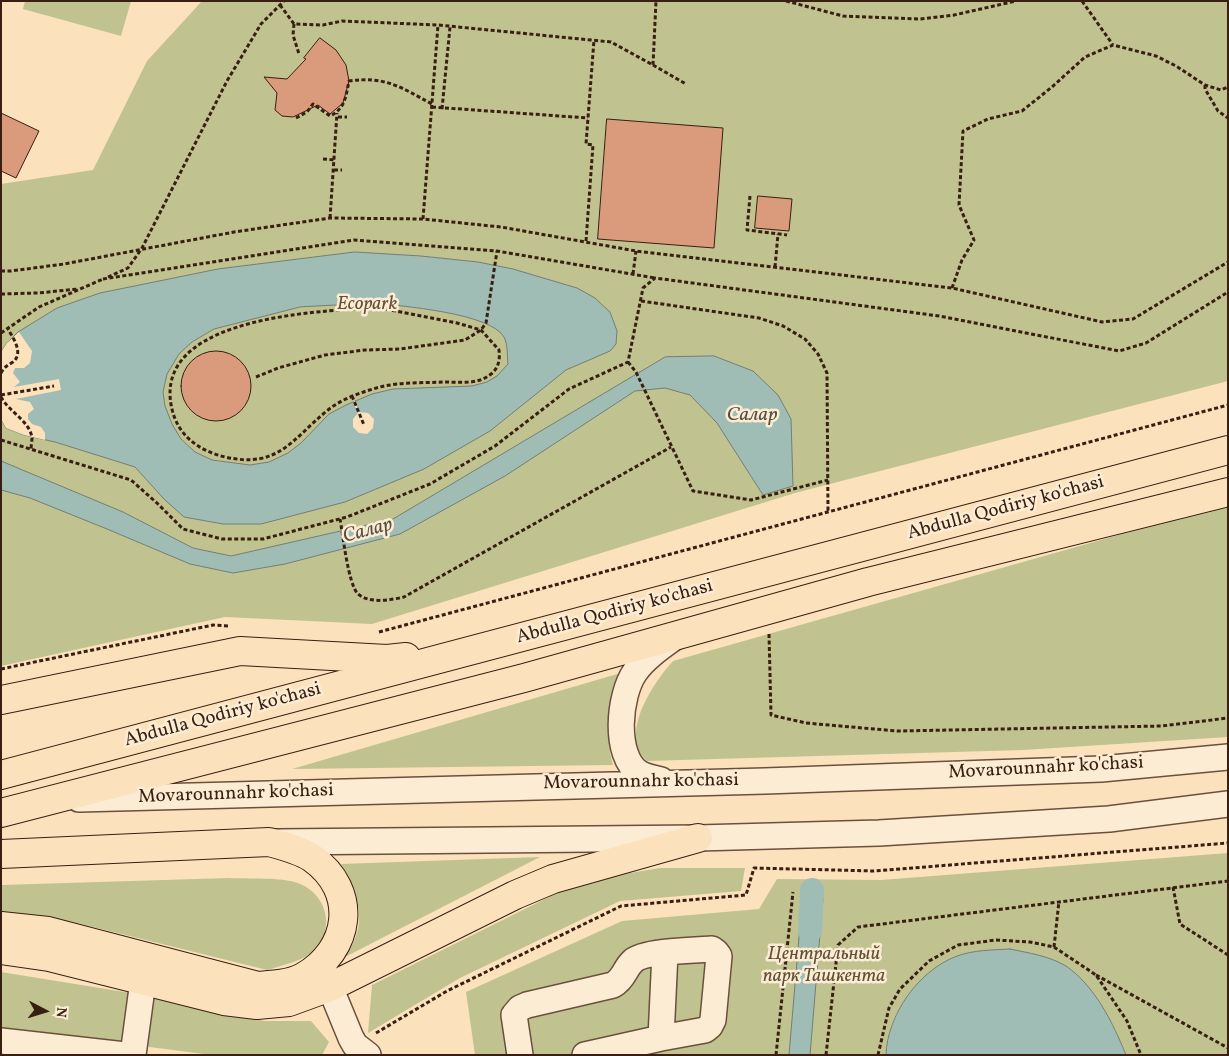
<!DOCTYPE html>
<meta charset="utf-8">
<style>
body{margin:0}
#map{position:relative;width:1229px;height:1056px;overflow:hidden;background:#fbe2bd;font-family:Vollkorn,serif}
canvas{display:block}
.frame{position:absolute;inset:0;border:2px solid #391f11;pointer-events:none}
.north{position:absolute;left:20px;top:986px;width:50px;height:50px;-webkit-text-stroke:4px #fcecd4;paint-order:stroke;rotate:95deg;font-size:14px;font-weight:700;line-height:20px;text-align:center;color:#391f11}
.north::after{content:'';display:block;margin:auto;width:18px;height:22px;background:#391f11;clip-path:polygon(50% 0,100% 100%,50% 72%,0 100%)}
</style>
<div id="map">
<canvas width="1229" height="1056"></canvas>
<div class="frame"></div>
<div class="north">N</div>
</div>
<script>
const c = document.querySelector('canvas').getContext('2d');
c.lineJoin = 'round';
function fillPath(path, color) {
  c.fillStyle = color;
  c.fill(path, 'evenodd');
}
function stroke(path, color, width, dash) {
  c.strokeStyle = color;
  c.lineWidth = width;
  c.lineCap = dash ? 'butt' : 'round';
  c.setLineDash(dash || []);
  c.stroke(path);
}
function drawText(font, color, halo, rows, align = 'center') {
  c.font = font + ' Vollkorn,serif';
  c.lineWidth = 5;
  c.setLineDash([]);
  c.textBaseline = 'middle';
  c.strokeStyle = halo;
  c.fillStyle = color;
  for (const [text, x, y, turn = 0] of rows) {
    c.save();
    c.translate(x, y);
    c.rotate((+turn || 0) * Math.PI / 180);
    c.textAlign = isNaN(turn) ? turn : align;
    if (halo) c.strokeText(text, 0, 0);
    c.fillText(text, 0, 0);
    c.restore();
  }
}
const green = new Path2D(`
 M 25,1 L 131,1 L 121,36 L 23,9 Z
 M 202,1 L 1228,1 L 1228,381 L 795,493 L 372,624 L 225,617 L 1,666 L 1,184 L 93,170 L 147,61 Z
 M 1228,504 L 1228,737 L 1023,750 L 647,761 C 618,735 653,683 673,661 Z
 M 631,670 C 619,702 602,729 613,765 L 292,769 Z
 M 1228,853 L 1228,1055 L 1126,1055 C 1113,1023 1096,989 1067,968 C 1060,963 1033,963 1023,963 C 1011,962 962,955 955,957 C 950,959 946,963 942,965 C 911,984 887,1017 886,1055 L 475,1055 L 466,992 L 622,921 L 759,909 L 777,879 L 881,880 Z
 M 540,857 L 343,958 C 370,927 359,895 341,864 Z
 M 660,868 L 745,868 L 741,891 L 620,901 L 460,978 L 368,1033 L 372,985 L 557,893 L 612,876 Z
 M 229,878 C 248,879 281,877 298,883 C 319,891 330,911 325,932 C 323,938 321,944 317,949 C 304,961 283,965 267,970 L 81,924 L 51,918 L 1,912 L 1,885 Z
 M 1,972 L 143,995 L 264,1021 L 311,1021 L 329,1042 L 322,1055 L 212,1055 L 1,1028 Z`);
const water = new Path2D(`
 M 355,252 L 421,256 L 478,262 L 513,269 L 577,288 L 595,298 L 610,312 L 617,331 L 616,344 L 610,351 L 566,370 L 490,431 L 424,469 L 345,502 L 261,524 L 223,524 L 184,517 L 164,499 L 135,467 L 55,442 L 24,435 L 6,428 L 1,419 L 1,352 L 7,343 L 18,332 L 57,308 L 100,293 L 218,269 ZM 374,303 C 402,306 490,313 504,337 C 508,345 507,355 508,364 L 497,376 L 487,382 L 472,386 L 393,389 L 372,394 L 346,405 L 329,414 L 301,443 L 288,453 L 269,462 L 250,465 L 212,460 L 195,452 L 181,439 L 172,424 L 165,406 L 163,392 L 167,374 L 179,354 L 192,342 L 214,329 L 300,307 Z
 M 714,356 L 753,371 L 778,395 L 791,419 L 793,486 L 763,495 L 717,423 L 690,395 L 665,388 L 635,391 L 505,476 L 400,534 L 285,564 L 233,573 L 190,564 L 107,529 L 30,498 L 1,490 L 1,461 L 123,512 L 193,548 L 231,556 L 393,519 L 665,357 Z
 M 823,898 L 810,1055 L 789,1055 L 802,902 Z
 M 1010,949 C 1029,953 1049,956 1066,966 C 1095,986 1113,1023 1126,1055 L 886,1055 C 887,1015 919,970 957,956 C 974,950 992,950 1010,949 Z`);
const pier = new Path2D(`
 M 19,332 L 32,351 L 30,363 L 24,368 L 15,368 L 13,373 L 20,382 L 14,387 L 59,379 L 61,390 L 16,399 L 30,402 L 34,409 L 28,414 L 28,419 L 32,424 L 41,427 L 45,433 L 45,440 L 24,435 L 6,428 L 1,419 L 1,352 L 7,343 Z
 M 355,401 L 359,412 L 368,413 L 374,419 L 373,428 L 367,434 L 359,433 L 353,427 L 353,419 L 358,413 L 353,402 Z`);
const canal = new Path2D(`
 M 810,931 L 812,890`);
const building = new Path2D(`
 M 320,38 L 336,50 L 346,65 L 349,81 L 343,103 L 330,114 L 318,105 L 293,117 L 282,116 L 275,110 L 277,93 L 264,77 L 287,79 L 306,59 L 304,58 Z
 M 1,113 L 39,131 L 16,178 L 1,171 Z
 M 607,119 L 723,128 L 714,248 L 598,239 Z
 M 758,196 L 792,199 L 789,231 L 755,228 Z
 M181 386a35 35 0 1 1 70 0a35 35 0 1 1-70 0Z`);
const path = new Path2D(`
 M 786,1 L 843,16 L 920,19 L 954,15 L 1016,1
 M 1082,1 L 1113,45
 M 280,5 L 294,24 L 323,25 L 342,21 L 438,25 L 611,42 L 653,65 L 656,1
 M 294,24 L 293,35 L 299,54
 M 653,65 L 686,84
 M 1205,85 L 1205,89 L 1218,111 L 1228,118
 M 432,107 L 588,118
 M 442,109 L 450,27
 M 338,117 L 347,117
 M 296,118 L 307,112 L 313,104 L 330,116 C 345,109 346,96 349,81 C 386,76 400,87 432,104
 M 323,159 L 335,160
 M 334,170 L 342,170
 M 750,196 L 747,230 L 787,235
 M 330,218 L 337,113
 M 423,219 L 438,25
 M 586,241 L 593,145 L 586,144 L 594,40
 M 775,267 L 778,234
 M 1,271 L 11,271 L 64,264 L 234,232 L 330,218 L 423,219 L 501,227 L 636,251 L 952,288 L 1102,322 L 1133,319 L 1228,262
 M 633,274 L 636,251
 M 108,277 L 128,268 L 142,248 L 227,81 L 261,24 L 284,1
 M 103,279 L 354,240 L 497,251 L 655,278
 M 952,288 L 962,260 L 974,240 L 959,205 L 963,131 L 988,119 L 1022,111 L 1052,87 L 1085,57 L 1113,45 L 1156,56 L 1176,66 L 1205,85 L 1221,90 L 1228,87
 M 1,294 L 38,293 L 78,289
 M 641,301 L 759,318 L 783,326 L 805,339 L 818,354 L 827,373 L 828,512
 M 353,309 L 385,309 L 457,323 L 481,330 L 499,350 C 500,359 499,368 491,374 C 478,385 460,382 444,382 C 423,383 400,382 380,387 C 362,392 343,398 328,410 C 292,439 279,469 225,457 C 200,451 180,437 173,413 C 147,323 297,313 353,309 Z
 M 1,333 L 39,307 L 103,279
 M 628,362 L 636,372 L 693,491 L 751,500 L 828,480
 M 1,373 C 4,367 8,365 13,362 C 24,353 13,338 8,329
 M 256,377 L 278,368 L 325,355 L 365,350 L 400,349 L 465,340 L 481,330 L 486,323 L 497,251
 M 1,395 L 54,386
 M 352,396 L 364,425
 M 1,397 C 8,411 30,421 32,438 C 32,441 31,446 31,450
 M 1,440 L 131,480 L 158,504 L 183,529 L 222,539 L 263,539 L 347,517 L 430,484 L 495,446 L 569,389 L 628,362 L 643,288 L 655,278 L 939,316 L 1119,351 L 1146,343 L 1228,292
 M 340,519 C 343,535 348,584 358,594 C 370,604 390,600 404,597 L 671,447
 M 379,632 L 1228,405
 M 769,634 L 771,715 L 806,723 L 897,731 L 1162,726 L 1228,718
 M 1,669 L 213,625 L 229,626
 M 1173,887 L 1180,924 L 1228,955
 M 1054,947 L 1059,901
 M 1096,975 L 1228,1048
 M 376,1033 L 447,991 L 621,906 L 746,895 L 754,868 L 874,871 L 1228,843
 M 776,1055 L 793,892
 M 826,1055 L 838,945 L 858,927 L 1228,881
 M 878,1055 L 889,1008 L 900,989 L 929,961 L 958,945 L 996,940 L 1030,942 L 1054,947 L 1096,975 L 1127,1021 L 1141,1055`);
const minor = new Path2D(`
 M 661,780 C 654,778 645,777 639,773 C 613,755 619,695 635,672 C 645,658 661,647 675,637
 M 79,799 L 765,781 L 1101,769 L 1228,757
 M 277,842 L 698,838 L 879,833 L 1109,819 L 1228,804
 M 330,987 L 351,1038 L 355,1045 L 368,1055
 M 1,1041 L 125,1055
 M 133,1055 L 143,981
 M 520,1055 L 514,1015 L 520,1008 L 527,1005 L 613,985 C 625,978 624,969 633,961 C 643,951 696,950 712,949 L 716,952 L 719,956 L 713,1020 L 710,1026 L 705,1030 L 661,1038
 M 585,1055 L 661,1038 L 665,953`);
const major = new Path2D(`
 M 1,700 L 240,651 L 387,659 L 406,657
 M 1,775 L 1228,450
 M 1,813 L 524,678 L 868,582 L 1228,492
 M 1,854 L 269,842 C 284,846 300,850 312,858 C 359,891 351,950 303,977 C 290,984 273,985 258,986 L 48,931 L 1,926
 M 1,950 L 49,957 L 224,1001 L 257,1005 L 289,1002 L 330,987 L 515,895 L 553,879 L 698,838`);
const parkNames = [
 ["Ecopark",367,306],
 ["Центральный",824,956],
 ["парк Ташкента",824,978]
];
const streetNames = [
 ["Abdulla Qodiriy ko'chasi",1006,509,-15],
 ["Abdulla Qodiriy ko'chasi",615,613,-15],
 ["Abdulla Qodiriy ko'chasi",223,716,-15],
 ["Movarounnahr ko'chasi",1046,769,-3],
 ["Movarounnahr ko'chasi",641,783,-1],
 ["Movarounnahr ko'chasi",236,795,-2]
];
const waterNames = [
 ["Салар",752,416],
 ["Салар",368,532,-15]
];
fillPath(green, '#c0c390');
fillPath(water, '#9fbdb5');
stroke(water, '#767e73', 1);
fillPath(pier, '#fbe2bd');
stroke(canal, '#9fbdb5', 24);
fillPath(building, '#da9b7d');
stroke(building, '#391f11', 1);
stroke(minor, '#6a503c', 28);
stroke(major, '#391f11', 30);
stroke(path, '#391f11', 3, [4, 2.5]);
stroke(minor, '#fcecd4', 25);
stroke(major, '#fbe2bd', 28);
drawText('italic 19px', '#625037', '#fcecd4', parkNames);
drawText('19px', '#391f11', '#fcecd4', streetNames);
drawText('italic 20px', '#584e42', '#fcecd4', waterNames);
</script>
